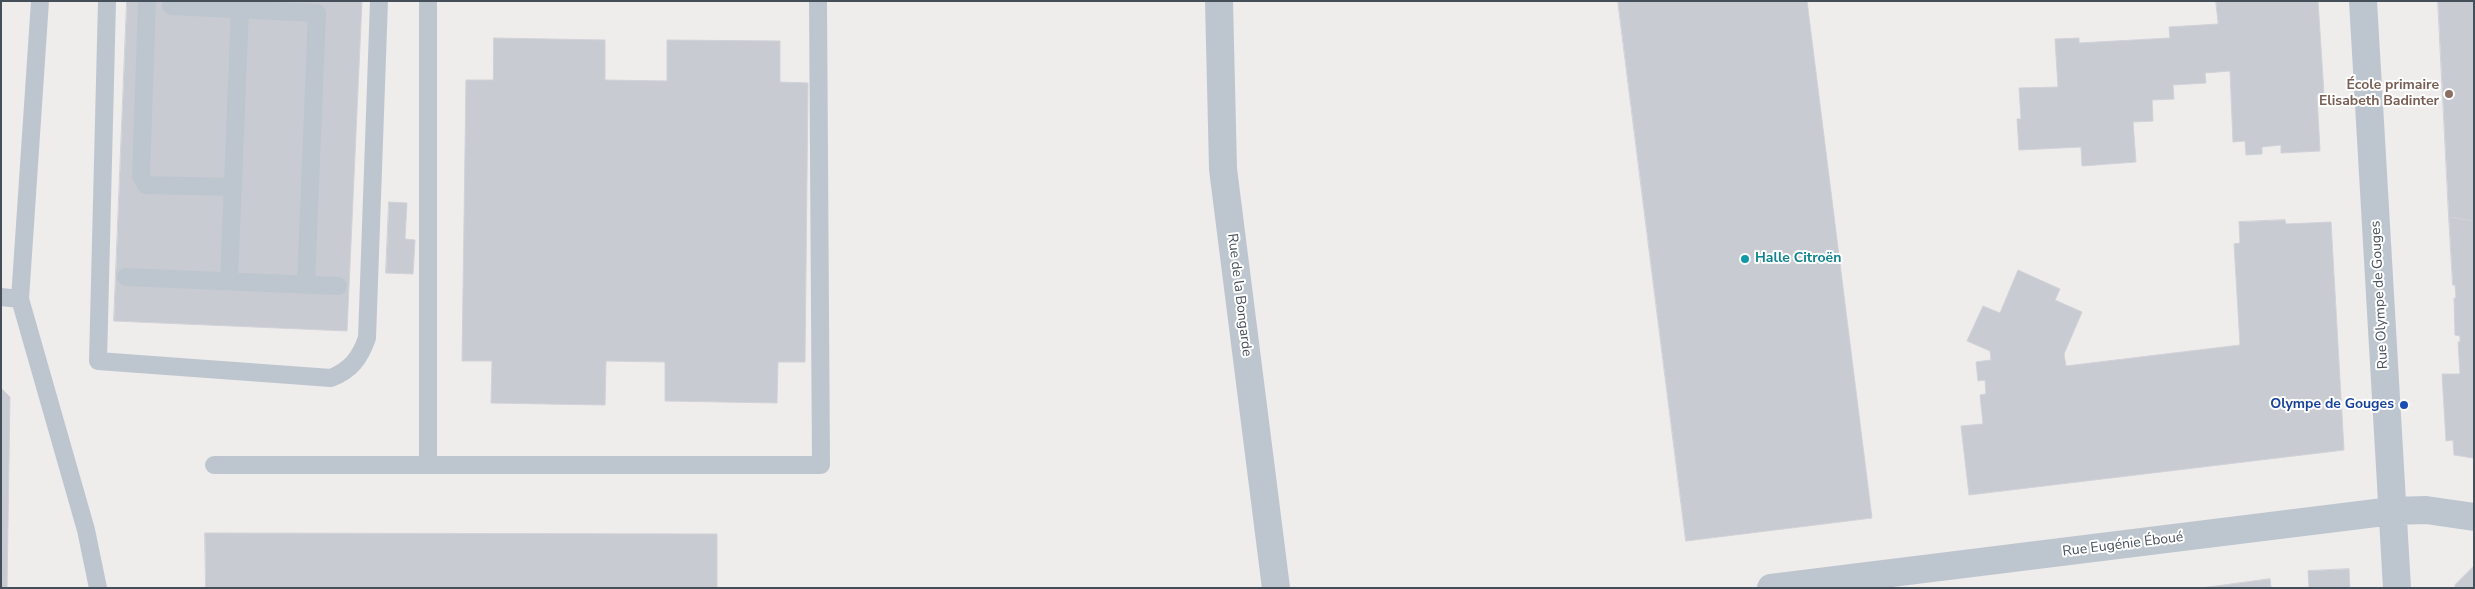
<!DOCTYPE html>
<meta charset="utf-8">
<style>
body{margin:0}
#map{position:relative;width:2475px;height:589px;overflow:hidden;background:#efecec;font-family:"Nunito Sans",sans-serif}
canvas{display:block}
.frame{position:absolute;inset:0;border:2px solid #454f5a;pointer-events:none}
</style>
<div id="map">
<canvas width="2475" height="589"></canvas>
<div class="frame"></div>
</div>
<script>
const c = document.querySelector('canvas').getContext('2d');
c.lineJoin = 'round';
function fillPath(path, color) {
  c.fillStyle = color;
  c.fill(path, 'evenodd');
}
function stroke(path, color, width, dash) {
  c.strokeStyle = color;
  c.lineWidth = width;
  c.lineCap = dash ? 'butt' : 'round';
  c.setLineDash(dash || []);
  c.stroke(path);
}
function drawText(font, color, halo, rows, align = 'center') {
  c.font = font + ' "Nunito Sans",sans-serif';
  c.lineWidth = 4;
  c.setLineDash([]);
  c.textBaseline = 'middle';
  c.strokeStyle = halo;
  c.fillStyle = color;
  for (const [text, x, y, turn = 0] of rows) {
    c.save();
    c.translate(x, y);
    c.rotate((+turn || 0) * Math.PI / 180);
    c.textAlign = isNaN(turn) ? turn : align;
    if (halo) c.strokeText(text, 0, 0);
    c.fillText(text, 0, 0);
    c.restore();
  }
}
const building = new Path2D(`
 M 127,1 L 362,1 L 347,331 L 114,321 Z
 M 1618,1 L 1807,1 L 1872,518 L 1686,541 Z
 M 2216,1 L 2318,1 L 2324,94 L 2317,95 L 2320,151 L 2281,153 L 2281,145 L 2262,147 L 2262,154 L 2246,155 L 2245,141 L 2233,142 L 2230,71 L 2205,73 L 2206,83 L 2173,85 L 2174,99 L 2152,100 L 2153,121 L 2133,122 L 2136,162 L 2082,166 L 2081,147 L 2019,150 L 2017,119 L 2021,119 L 2019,88 L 2058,87 L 2055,39 L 2079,38 L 2079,43 L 2170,38 L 2169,27 L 2218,24 Z
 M 2438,1 L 2474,1 L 2474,221 L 2449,217 Z
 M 494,38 L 605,40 L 605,80 L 667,81 L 667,40 L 780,41 L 780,82 L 808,83 L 805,362 L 778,362 L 777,403 L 665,401 L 665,362 L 606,361 L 605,405 L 491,403 L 492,361 L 462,361 L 466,80 L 493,80 Z
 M 389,202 L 407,203 L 405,239 L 415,240 L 413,274 L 386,273 Z
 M 2449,217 L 2474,221 L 2474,460 L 2473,458 L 2454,455 L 2453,440 L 2446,441 L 2442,374 L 2460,374 L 2458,342 L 2460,342 L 2460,336 L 2455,335 L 2454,298 L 2456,298 L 2455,285 L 2453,285 Z
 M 2285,220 L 2286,224 L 2331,222 L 2344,450 L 1969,495 L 1961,426 L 1983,424 L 1980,395 L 1986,394 L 1985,380 L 1978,381 L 1976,362 L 1991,360 L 1990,351 L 1967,341 L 1983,306 L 2000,313 L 2018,270 L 2060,289 L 2055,300 L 2082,312 L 2064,354 L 2066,366 L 2240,345 L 2234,244 L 2240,243 L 2239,222 Z
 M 1,388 L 10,397 L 7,588 L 1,588 Z
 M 205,533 L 717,534 L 717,588 L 206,588 Z
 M 2474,566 L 2474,588 L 2455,588 L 2455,585 Z
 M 2349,569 L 2350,588 L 2309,588 L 2308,571 Z
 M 2270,579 L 2271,588 L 2202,588 Z`);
const service = new Path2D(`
 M 40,1 L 20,299 L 86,530 L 98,588
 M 107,1 L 98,361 L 331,378 C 351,370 360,358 367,338 L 379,1
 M 147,1 L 141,176 L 146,185 L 233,187
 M 428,1 L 428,465
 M 171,6 L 317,13 L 306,284
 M 126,277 L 338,286
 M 229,281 L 240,9
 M 1,297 L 20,299
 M 214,465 L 821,465 L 818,1`);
const minor = new Path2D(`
 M 1219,1 L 1223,169 L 1276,588
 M 2363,1 L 2397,588
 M 1771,588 L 2392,511 L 2426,510 L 2474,517`);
const markers = [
 [2449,94,5,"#8d6e63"],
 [1745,259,5,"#0f9aa8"],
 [2404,405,5,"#1a4fb4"]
];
const educationNames = [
 ["École primaire",2439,86],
 ["Elisabeth Badinter",2439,102]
];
const cultureNames = [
 ["Halle Citroën",1755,259]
];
const streetNames = [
 ["Rue de la Bongarde",1239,295,83],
 ["Rue Olympe de Gouges",2380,295,-93],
 ["Rue Eugénie Éboué",2123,545,-7]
];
const transitNames = [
 ["Olympe de Gouges",2394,405]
];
fillPath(building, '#c9cbd2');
stroke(building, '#d0d2d8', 1);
stroke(service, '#bdc6cf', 18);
stroke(minor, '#bdc6cf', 28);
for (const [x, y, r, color] of markers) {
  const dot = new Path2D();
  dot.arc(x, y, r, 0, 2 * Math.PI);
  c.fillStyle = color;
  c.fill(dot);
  stroke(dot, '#fff', 2);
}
drawText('bold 14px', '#785e54', '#fff', educationNames, 'right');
drawText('bold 14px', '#0d838f', '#fff', cultureNames, 'left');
drawText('14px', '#454f5a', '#fff', streetNames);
drawText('bold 14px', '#164399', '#fff', transitNames, 'right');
</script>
